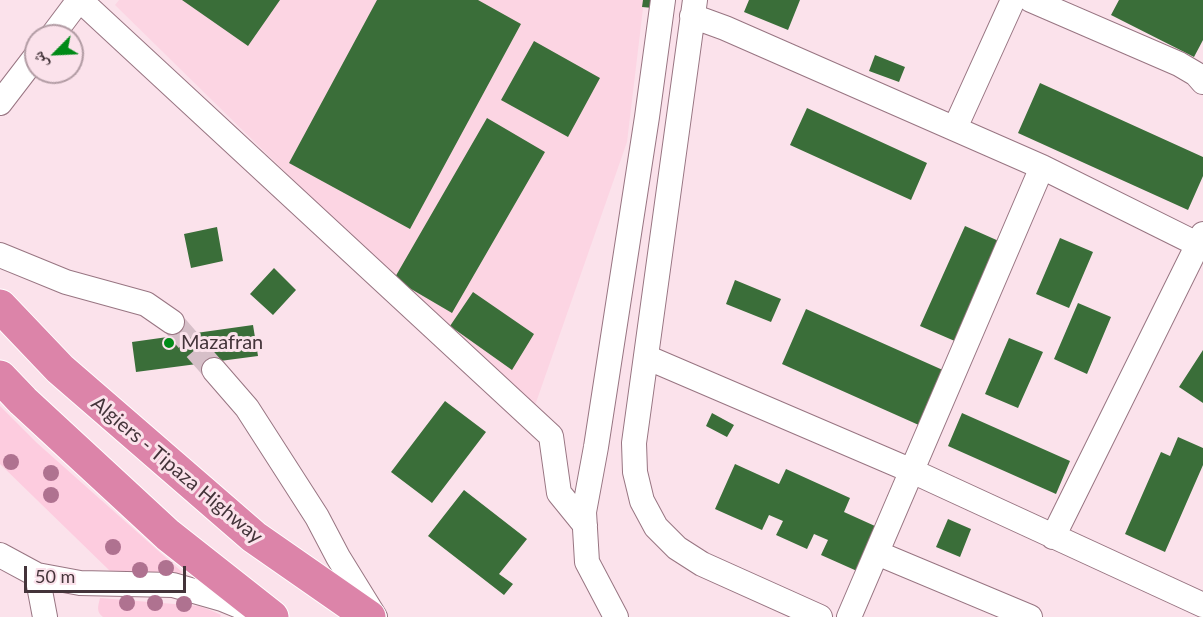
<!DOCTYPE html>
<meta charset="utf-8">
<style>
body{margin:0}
#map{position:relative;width:1203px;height:617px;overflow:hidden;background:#fbe2eb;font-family:Lato,"Noto Naskh Arabic",sans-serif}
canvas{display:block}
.north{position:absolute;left:24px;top:24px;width:60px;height:60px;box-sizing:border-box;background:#fbe2eb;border:2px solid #b29ca4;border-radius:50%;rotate:246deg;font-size:16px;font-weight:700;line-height:24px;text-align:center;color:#44343a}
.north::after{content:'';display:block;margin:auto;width:21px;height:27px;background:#008a17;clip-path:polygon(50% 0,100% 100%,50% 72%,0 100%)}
.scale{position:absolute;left:24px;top:566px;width:162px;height:27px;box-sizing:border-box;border:3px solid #44343a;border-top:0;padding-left:8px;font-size:18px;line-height:21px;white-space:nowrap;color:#44343a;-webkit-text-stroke:4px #fbe2eb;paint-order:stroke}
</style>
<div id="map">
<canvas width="1203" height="617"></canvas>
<div class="north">ش</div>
<div class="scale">50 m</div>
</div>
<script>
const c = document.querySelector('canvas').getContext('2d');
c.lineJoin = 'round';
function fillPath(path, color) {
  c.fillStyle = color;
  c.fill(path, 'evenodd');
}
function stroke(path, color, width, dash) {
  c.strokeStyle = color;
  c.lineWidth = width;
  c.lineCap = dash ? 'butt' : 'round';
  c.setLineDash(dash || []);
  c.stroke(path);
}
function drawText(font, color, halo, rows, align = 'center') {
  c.font = font + ' Lato,sans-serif';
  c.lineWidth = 6;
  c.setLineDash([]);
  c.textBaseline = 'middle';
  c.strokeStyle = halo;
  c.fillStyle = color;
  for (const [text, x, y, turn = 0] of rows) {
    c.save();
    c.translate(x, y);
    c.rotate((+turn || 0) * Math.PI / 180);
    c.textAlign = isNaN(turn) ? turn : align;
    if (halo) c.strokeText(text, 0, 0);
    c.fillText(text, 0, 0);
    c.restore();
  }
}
const built = new Path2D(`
 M 119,0 L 644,0 L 627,142 L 532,414 L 115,5 Z`);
const green = new Path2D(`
 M 0,406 L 37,443 L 182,572 L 178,575 L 115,575 L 110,571 L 0,464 Z
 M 100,598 L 199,606 L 210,610 L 221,615 L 220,617 L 103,617 C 96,612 98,606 100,598 Z`);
const building = new Path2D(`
 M 182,0 L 280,0 L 248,46 Z
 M 377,0 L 478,0 L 521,24 L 410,229 L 289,163 Z
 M 643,0 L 654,0 L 653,8 L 642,7 Z
 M 749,0 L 800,0 L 788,30 L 744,12 Z
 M 1119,0 L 1203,0 L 1203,40 L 1194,57 L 1111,15 Z
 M 534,41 L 600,78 L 568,137 L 501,100 Z
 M 875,55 L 905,67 L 899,82 L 869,71 Z
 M 1040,83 L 1203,157 L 1203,176 L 1188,210 L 1018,133 Z
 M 807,108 L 927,163 L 911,200 L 790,145 Z
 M 487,118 L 545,152 L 452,313 L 394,279 Z
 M 965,226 L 1001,242 L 957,342 L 920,326 Z
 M 217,227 L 223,261 L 191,268 L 184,234 Z
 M 1060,238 L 1093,252 L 1069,308 L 1036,294 Z
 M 274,268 L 296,290 L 273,315 L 250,294 Z
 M 735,280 L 781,299 L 771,322 L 726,304 Z
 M 473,292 L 534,334 L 512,370 L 450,326 Z
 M 1078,303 L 1111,317 L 1087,374 L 1054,359 Z
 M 806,309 L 945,371 L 921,426 L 782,364 Z
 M 253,325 L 258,356 L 136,372 L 132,342 Z
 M 1009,338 L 1043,352 L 1018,408 L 985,394 Z
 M 1203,350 L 1203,403 L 1179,387 Z
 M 445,401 L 486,432 L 432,503 L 391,472 Z
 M 712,413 L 734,425 L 727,437 L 706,426 Z
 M 962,413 L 1070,461 L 1056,494 L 948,446 Z
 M 1178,437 L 1203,448 L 1203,465 L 1165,552 L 1125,534 L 1161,452 L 1170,456 Z
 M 735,464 L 779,484 L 786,469 L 850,498 L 844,512 L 886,531 L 866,575 L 821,555 L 828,540 L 814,534 L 807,549 L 776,535 L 783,521 L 769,515 L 762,530 L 715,509 Z
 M 464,490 L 527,539 L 499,574 L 513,584 L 504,595 L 428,536 Z
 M 948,519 L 971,529 L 960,557 L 936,547 Z`);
const minorTunnel = new Path2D(`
 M 172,322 L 214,370`);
const minor = new Path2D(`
 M 80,0 L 551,436 L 559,493 L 585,525
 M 695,0 L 634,443 L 635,472 L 642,501 L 656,527 L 677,548 L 702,564 L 820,617
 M 1031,0 L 1179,64 L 1196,74 L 1203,82
 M 692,16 L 725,28 L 1042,167 L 1203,247
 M 52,36 L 79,0
 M 0,103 L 36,56
 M 955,128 L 1013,0
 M 0,255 L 66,282 L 146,304 L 172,322
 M 646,357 L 912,471 L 1203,605
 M 214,370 L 247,408 L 317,517 L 338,557 L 375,617
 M 1053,537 L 1203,234
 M 877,553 L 1030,617
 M 0,555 L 37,575 L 80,583 L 173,585 L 222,599 L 254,612
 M 37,575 L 45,617
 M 616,617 L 587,562 L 584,512 L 596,447 L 647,117 L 663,0
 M 849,617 L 1042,167`);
const highway = new Path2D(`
 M 0,306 L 60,369 L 254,537 L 369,617
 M 0,377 L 23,401 L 168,535 L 272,617`);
const trees = [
 [11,462],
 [51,473],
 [51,495],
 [113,547],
 [166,568],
 [140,570],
 [127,603],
 [155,603],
 [184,604]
];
const markers = [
 [169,343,6,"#008a17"]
];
const poiNames = [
 ["Mazafran",181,343]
];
const streetNames = [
 ["Algiers - Tipaza Highway",177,470,40]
];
fillPath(built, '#fcd5e3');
fillPath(green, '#fdccdf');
fillPath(building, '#3a6e39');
stroke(minorTunnel, '#d6bfc8', 24, [24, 12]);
stroke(minor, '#987582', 26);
stroke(highway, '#fff', 35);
stroke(minor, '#fff', 24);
stroke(highway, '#dc84a9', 33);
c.fillStyle = '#af7290';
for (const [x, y] of trees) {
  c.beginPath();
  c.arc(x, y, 8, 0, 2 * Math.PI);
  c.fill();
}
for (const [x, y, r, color] of markers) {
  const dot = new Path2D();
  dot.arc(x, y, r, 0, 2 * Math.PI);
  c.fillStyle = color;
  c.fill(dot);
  stroke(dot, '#fbe2eb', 2);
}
drawText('20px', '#44343a', '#fbe2eb', poiNames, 'left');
drawText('20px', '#44343a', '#fbe2eb', streetNames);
</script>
